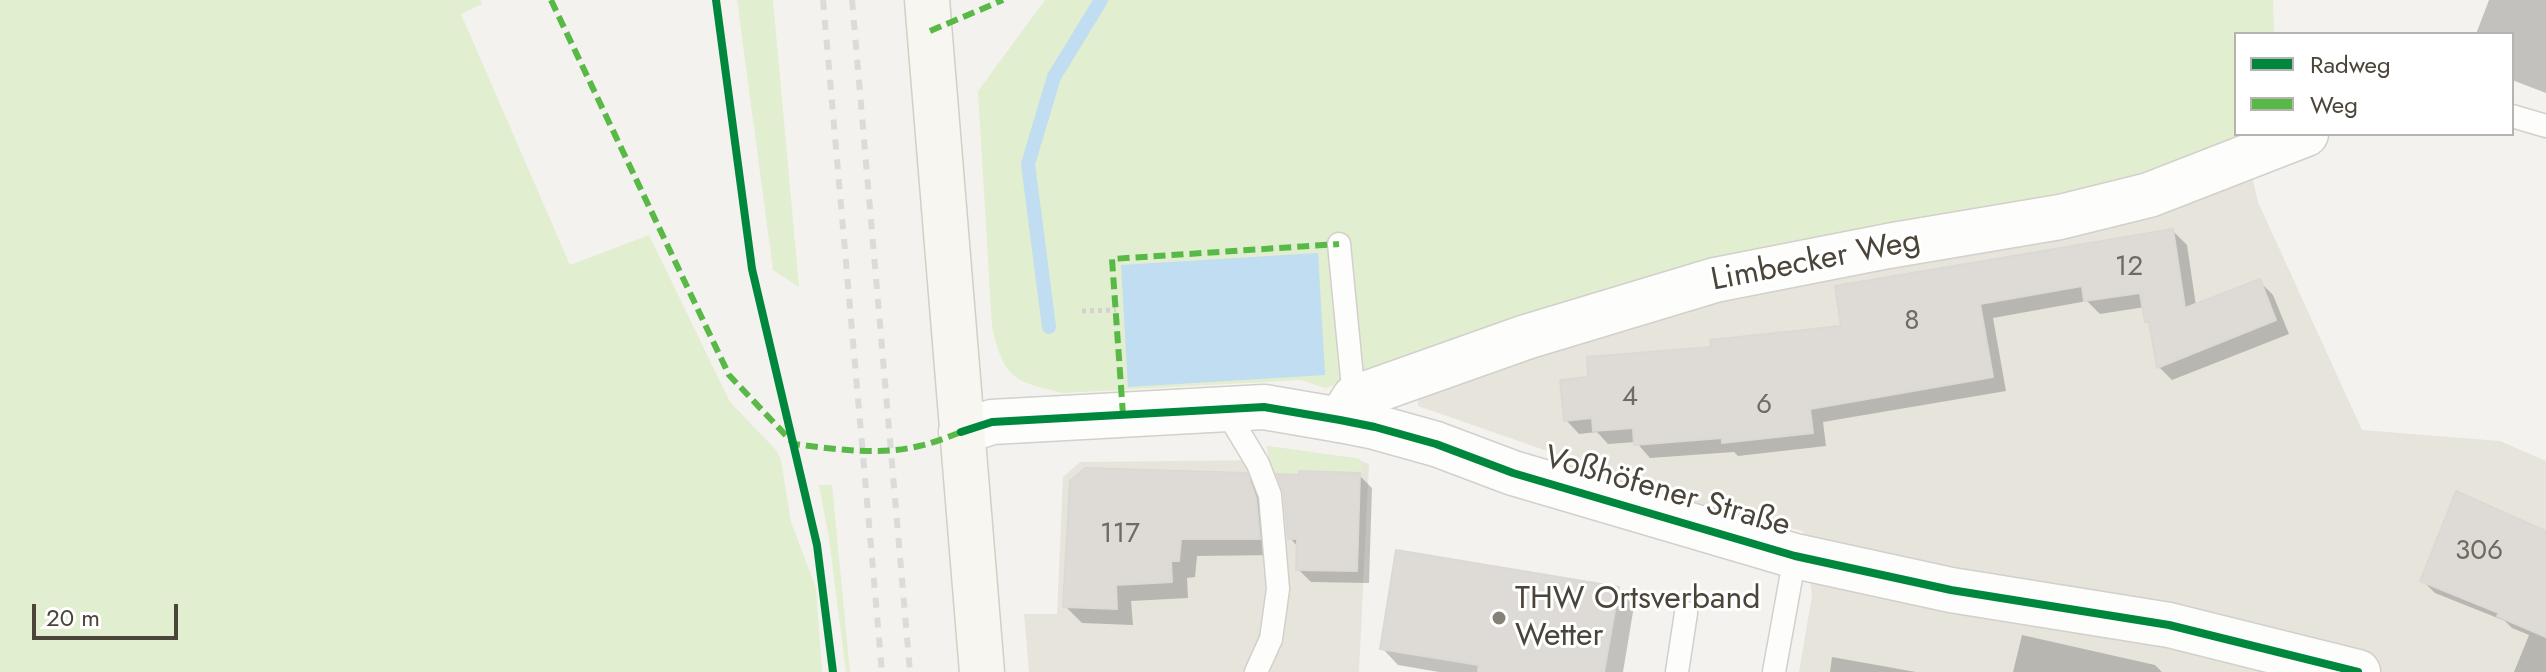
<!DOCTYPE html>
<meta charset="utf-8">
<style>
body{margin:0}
#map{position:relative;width:2546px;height:672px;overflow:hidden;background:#f4f2ee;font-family:Jost,sans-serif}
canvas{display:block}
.legend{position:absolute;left:2234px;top:32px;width:280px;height:104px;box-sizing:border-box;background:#fff;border:2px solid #b7b4b0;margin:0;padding:10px 14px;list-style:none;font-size:24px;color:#4b4439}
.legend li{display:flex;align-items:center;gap:16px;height:40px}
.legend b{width:40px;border:2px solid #b7b4b0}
.scale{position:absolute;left:32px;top:604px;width:146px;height:36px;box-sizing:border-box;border:4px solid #4b4439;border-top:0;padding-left:10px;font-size:24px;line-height:28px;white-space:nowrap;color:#4b4439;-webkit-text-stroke:6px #fff;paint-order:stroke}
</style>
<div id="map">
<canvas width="2546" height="672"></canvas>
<ul class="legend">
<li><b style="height:10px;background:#00873e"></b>Radweg</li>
<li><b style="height:10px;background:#58b947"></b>Weg</li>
</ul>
<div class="scale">20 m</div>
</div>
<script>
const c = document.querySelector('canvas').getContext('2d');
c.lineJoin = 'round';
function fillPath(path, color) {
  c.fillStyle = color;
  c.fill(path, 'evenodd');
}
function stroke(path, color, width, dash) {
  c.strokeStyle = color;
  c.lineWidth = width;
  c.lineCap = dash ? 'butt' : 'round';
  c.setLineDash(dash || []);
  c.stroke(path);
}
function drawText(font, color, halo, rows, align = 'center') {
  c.font = font + ' Jost,sans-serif';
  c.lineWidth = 6;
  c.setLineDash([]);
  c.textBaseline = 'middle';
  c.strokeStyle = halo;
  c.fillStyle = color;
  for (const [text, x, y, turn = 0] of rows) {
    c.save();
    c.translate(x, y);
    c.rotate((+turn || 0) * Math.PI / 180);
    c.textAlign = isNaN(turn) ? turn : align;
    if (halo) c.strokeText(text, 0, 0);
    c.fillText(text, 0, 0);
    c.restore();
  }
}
const residential = new Path2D(`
 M 2250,169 L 2258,202 L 2362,430 L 2500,441 L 2546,461 L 2546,672 L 1799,672 L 1812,595 L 1803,531 L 1725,513 L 1418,406 L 1417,387 L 1537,346 Z
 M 1267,446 L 1354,458 L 1369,464 L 1359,672 L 1029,672 L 1024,614 L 1057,614 L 1063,477 L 1080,462 L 1269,460 Z`);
const green = new Path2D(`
 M 0,0 L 480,0 L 482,4 L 461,14 L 570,265 L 649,235 L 730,402 L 776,450 L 781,460 L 791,522 L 816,588 L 822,672 L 0,672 Z
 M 737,0 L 773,0 L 799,287 L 773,270 Z
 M 1045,0 L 2273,0 L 2274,34 L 2236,34 L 2236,134 L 2272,134 L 2130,189 L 1732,265 L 1325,388 L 1300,380 L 1063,393 C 1013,381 1004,379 992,327 L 978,91 Z
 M 1267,446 L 1360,459 L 1363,470 L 1360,473 L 1300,471 L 1299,475 L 1280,475 L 1272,468 Z
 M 819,485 L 832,485 L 850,672 L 846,672 L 829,538 Z`);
const water = new Path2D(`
 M 1318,253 L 1325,375 L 1128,387 L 1121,265 Z`);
const shadow = new Path2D(`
 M 2489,0 L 2546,0 L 2546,93 L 2512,80 L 2512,34 L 2476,34 Z
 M 2173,231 L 2187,245 L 2196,306 L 2259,281 L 2273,295 L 2289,334 L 2172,380 L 2159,367 L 2152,326 L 2147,322 L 2145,307 L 2100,314 L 2087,301 L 1993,318 L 2006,391 L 1823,422 L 1826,446 L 1738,456 L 1734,452 L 1650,458 L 1636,442 L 1608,444 L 1597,432 L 1579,434 L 1566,420 L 1590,379 L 1713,348 L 1844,328 Z
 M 1246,475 L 1263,492 L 1276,555 L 1197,556 L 1195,577 L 1187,578 L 1188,598 L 1131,601 L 1133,625 L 1082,623 L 1065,606 Z
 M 1359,475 L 1372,488 L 1369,583 L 1311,582 L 1298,569 L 1299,548 L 1290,538 Z
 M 2546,540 L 2546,672 L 2514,672 L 2529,635 L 2512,628 L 2505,621 L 2435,593 L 2422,580 Z
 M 1618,589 L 1634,606 L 1623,672 L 1439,672 L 1398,665 L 1382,648 Z
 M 2022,635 L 2155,665 L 2162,672 L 2013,672 Z
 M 1832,657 L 1916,672 L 1830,672 Z`);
const stream = new Path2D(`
 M 1049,327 L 1028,164 L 1054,77 L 1101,0`);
const building = new Path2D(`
 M 2173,229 L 2185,308 L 2260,279 L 2276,320 L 2157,368 L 2149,322 L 2145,322 L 2140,293 L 2084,301 L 2082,286 L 1980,304 L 1993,377 L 1810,409 L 1813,433 L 1722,443 L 1722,438 L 1634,445 L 1633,428 L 1593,431 L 1592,418 L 1564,421 L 1560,380 L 1588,377 L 1587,357 L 1711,347 L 1710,340 L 1841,326 L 1835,286 Z
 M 1085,468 L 1247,473 L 1256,498 L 1260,539 L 1181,539 L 1179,561 L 1171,561 L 1172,582 L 1116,585 L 1117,609 L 1063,607 L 1070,481 Z
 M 1299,471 L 1360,473 L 1357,571 L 1296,570 L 1297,539 L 1288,539 L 1284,493 L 1277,474 L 1299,475 Z
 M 2456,491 L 2546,531 L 2546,637 L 2497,616 L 2499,613 L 2420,581 Z
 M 1396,550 L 1619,587 L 1604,672 L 1478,672 L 1479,665 L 1380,649 Z`);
const path = new Path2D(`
 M 1082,311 L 1116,310`);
const service = new Path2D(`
 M 2512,116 L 2546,126
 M 1339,244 L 1354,398
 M 1225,409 L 1258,464 L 1270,495 L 1278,589 L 1271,639 L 1256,672
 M 1677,672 L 1686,613
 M 1774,672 L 1795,556`);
const minor = new Path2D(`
 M 1340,420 L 1354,398 L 1526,337 L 1715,280 L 1888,246 L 2060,217 L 2149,195 L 2306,134`);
const tertiary = new Path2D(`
 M 961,432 L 992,422 L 1264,407 L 1340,420 L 1375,427 L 1436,444 L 1513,473 L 1795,556 L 1951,590 L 2169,625 L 2358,672`);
const secondary = new Path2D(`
 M 927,0 L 982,672`);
const rail = new Path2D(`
 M 823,0 L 882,672
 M 852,0 L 910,672`);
const quiet = new Path2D(`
 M 551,0 L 729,375 L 794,444 C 834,449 879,456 919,446 C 934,443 948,437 961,432
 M 930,31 L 1003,0
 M 1123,415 L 1112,259 L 1339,244`);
const cycleway = new Path2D(`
 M 716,0 L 752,269 L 817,545 L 833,672
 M 961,432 L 992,422 L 1264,407 L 1340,420 L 1375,427 L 1436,444 L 1513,473 L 1795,556 L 1951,590 L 2169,625 L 2358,672`);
const markers = [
 [1499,618,8,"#868178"]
];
const numberNames = [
 ["12",2129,268],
 ["8",1912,322],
 ["4",1630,398],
 ["6",1764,406],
 ["117",1120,535],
 ["306",2479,552]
];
const streetNames = [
 ["Limbecker Weg",1816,262,-11],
 ["Voßhöfener Straße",1667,493,16]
];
const poiNames = [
 ["THW Ortsverband",1515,600],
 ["Wetter",1515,637]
];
fillPath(residential, '#e7e4dc');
fillPath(green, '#e1eecf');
fillPath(water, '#c0ddf1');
fillPath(shadow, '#0003');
stroke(stream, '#c0ddf1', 14);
fillPath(building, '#dedbd6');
stroke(building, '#dcd9d4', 2);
stroke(service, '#d2d0cb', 25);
stroke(minor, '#d2d0cb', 47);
stroke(tertiary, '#d2d0cb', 47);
stroke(secondary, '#d3cfc5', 47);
stroke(path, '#d3d2cc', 5, [4, 4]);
stroke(service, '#fdfdfc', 22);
stroke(minor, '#fdfdfc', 44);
stroke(tertiary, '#fdfdfc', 44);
stroke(secondary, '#f7f6f1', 44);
stroke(rail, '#dbdbda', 6, [10, 10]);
stroke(quiet, '#58b947', 6, [12, 6]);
stroke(cycleway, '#00873e', 8);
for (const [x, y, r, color] of markers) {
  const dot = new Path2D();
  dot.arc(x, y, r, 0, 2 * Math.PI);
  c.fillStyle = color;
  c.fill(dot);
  stroke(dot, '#fff', 3);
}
drawText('28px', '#706a61', null, numberNames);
drawText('32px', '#4b4439', '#fff', streetNames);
drawText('32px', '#4b4439', '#fff', poiNames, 'left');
</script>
